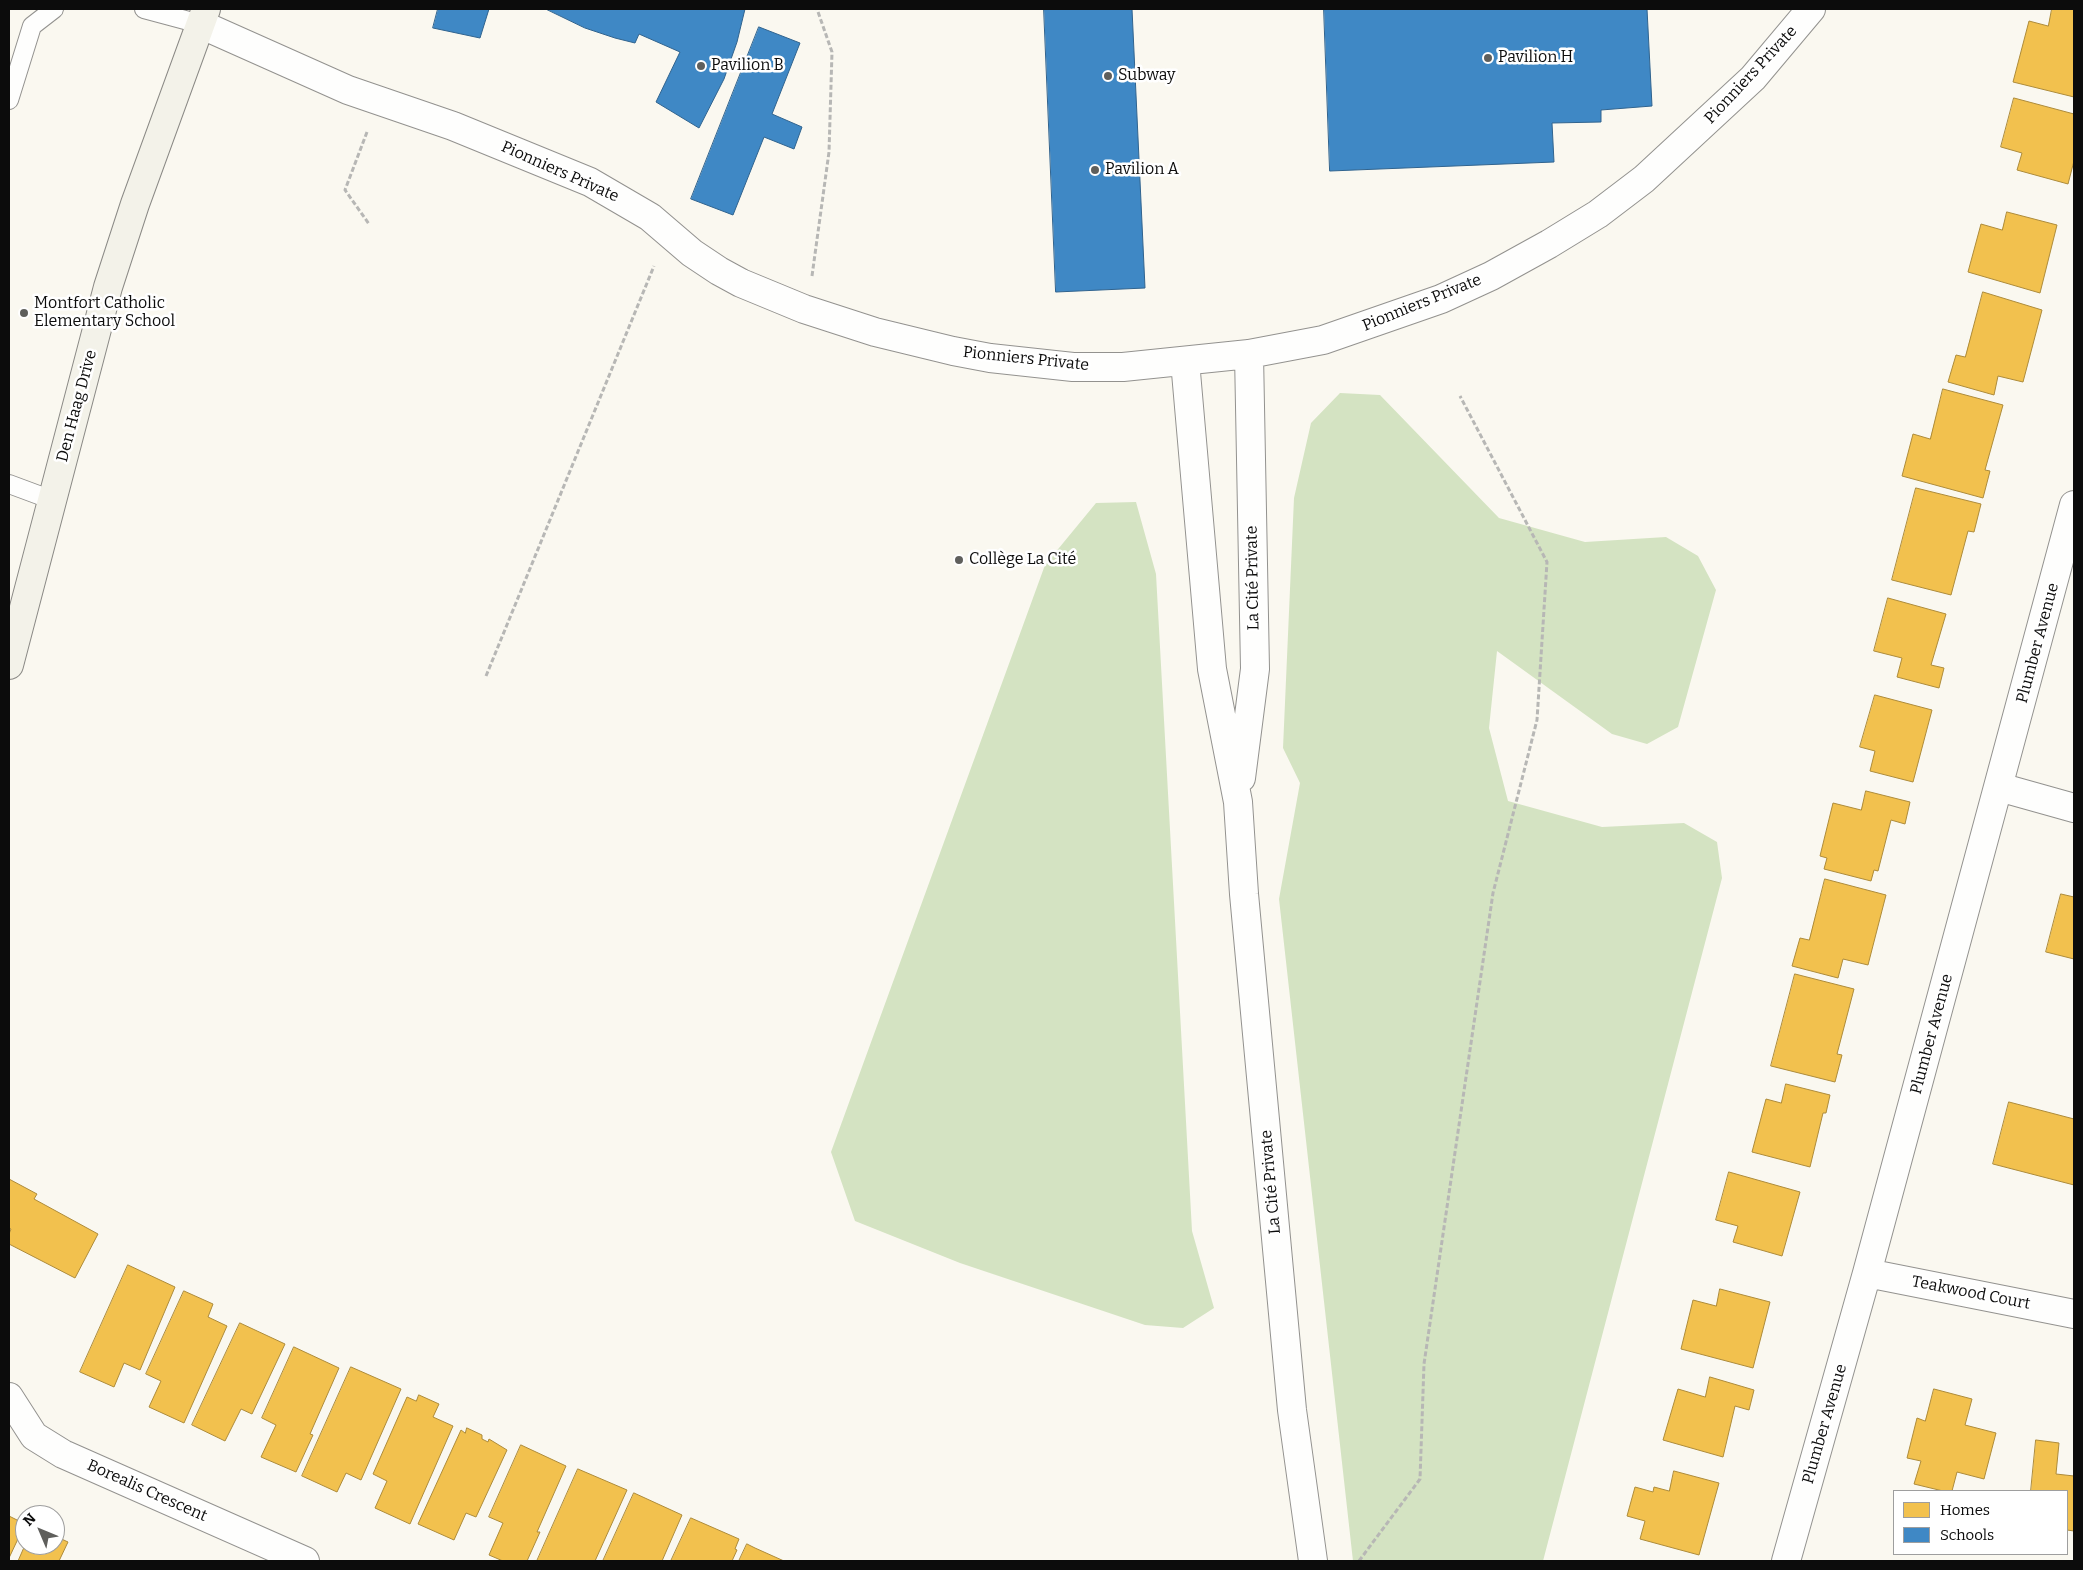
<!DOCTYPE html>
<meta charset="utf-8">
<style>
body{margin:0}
#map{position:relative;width:2083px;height:1570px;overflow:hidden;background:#faf8f0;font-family:Bitter,serif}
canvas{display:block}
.frame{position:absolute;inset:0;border:10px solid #0c0c0c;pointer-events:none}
.legend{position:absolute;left:1893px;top:1490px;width:175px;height:65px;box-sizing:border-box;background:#fff;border:1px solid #9e9e9e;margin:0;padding:6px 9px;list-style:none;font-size:15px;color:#0c0c0c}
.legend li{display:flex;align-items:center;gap:10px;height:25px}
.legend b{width:25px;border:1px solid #9e9e9e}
.north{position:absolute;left:15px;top:1505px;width:50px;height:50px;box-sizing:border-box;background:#fff;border:1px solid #9e9e9e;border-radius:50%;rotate:315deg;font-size:14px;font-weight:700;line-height:20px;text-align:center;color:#0c0c0c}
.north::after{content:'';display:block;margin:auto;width:18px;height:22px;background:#5f5f5c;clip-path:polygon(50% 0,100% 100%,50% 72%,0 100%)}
</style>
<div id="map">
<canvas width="2083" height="1570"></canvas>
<div class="frame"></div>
<ul class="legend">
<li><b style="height:14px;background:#f2c14e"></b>Homes</li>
<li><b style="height:14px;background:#3f88c5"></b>Schools</li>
</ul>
<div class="north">N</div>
</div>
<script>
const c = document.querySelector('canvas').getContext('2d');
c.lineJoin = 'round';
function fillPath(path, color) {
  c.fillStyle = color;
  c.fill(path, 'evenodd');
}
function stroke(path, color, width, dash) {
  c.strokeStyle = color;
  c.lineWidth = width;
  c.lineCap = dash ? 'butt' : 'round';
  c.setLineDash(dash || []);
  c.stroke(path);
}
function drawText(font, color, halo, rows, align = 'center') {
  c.font = font + ' Bitter,serif';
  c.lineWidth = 5;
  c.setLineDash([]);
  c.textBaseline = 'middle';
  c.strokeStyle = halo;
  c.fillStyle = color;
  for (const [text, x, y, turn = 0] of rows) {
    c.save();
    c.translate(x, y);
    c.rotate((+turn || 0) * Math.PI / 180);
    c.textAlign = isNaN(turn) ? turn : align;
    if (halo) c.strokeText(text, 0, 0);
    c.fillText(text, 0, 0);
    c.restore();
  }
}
const forest = new Path2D(`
 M 1340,393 L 1380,395 L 1499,518 L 1585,542 L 1666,537 L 1698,556 L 1716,590 L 1678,727 L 1647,744 L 1612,734 L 1497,651 L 1489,728 L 1508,801 L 1602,827 L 1684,823 L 1717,842 L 1722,878 L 1543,1561 L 1353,1561 L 1279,899 L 1300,783 L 1283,748 L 1294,498 L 1311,423 Z
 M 1136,502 L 1156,574 L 1192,1231 L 1214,1308 L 1183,1328 L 1145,1325 L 960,1263 L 855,1221 L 831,1152 L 1045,565 L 1096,503 Z`);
const homes = new Path2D(`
 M 2052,9 L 2074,9 L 2074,97 L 2013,82 L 2029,21 L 2048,26 Z
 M 2014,98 L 2074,114 L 2074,161 L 2068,184 L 2017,170 L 2022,153 L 2001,147 Z
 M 2007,212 L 2057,225 L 2040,293 L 1968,272 L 1981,224 L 2002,230 Z
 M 1983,292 L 2042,310 L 2023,382 L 1998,376 L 1994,395 L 1948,382 L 1956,355 L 1965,357 Z
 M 1943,389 L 2003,405 L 1985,470 L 1990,471 L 1983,498 L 1902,476 L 1913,434 L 1930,439 Z
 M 1916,488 L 1981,504 L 1974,532 L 1968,531 L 1951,595 L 1892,580 Z
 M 1888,598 L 1946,614 L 1931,665 L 1944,668 L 1939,688 L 1897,677 L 1902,658 L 1874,651 Z
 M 1875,695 L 1932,710 L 1913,782 L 1870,771 L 1875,751 L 1860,747 Z
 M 1866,791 L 1910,802 L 1905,824 L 1891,820 L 1878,871 L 1874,870 L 1871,881 L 1824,869 L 1827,858 L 1820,856 L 1833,803 L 1861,810 Z
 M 1825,879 L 1886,895 L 1868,965 L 1843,959 L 1838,978 L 1792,966 L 1800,938 L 1809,940 Z
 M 2061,894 L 2074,897 L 2074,959 L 2046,952 Z
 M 1795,974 L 1854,989 L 1837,1054 L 1842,1055 L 1835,1082 L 1771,1066 Z
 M 1786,1084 L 1830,1095 L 1826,1113 L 1823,1113 L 1810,1167 L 1752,1152 L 1766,1099 L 1781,1103 Z
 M 2009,1102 L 2074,1119 L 2074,1185 L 1993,1164 Z
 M 1729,1172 L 1800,1192 L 1782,1256 L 1733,1242 L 1738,1226 L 1716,1220 Z
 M 9,1179 L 37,1194 L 34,1199 L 98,1234 L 75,1278 L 9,1244 L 9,1234 L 11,1229 L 9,1228 Z
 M 128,1265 L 175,1287 L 140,1370 L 124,1363 L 114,1387 L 80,1372 Z
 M 1720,1289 L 1770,1302 L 1753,1368 L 1681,1349 L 1693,1300 L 1716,1306 Z
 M 184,1291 L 213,1304 L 208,1317 L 227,1326 L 184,1423 L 149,1407 L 161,1381 L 146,1374 Z
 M 240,1323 L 285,1344 L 252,1414 L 241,1409 L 225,1441 L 192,1425 Z
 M 294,1347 L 339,1368 L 310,1434 L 313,1435 L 296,1472 L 261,1457 L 276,1425 L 262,1418 Z
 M 351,1367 L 401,1389 L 361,1480 L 346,1473 L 337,1492 L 302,1476 Z
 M 1710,1377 L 1754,1390 L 1749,1410 L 1735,1406 L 1723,1457 L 1663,1440 L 1678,1389 L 1705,1397 Z
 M 1934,1389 L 1972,1399 L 1965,1425 L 1996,1433 L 1984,1479 L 1957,1472 L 1952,1491 L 1943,1491 L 1914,1484 L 1921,1461 L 1907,1458 L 1917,1418 L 1925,1421 Z
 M 419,1395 L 439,1404 L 433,1417 L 453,1426 L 410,1524 L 375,1508 L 387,1481 L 373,1474 L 407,1397 L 416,1401 Z
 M 467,1428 L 482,1435 L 482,1439 L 488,1442 L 489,1439 L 507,1450 L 476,1517 L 466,1513 L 454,1540 L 418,1524 L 461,1430 L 465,1433 Z
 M 2036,1440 L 2059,1443 L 2056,1474 L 2074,1476 L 2074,1531 L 2067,1530 L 2067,1491 L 2031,1491 Z
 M 521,1445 L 566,1466 L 537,1532 L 540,1532 L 527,1561 L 503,1561 L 489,1555 L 503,1523 L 489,1517 Z
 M 578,1469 L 627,1490 L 595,1561 L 537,1561 Z
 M 1674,1471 L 1719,1483 L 1699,1555 L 1640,1539 L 1645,1521 L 1627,1516 L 1635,1487 L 1653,1492 L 1654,1487 L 1669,1491 Z
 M 634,1493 L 682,1515 L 662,1561 L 603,1561 Z
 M 9,1516 L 25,1524 L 9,1558 Z
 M 691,1518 L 739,1539 L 735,1549 L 737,1550 L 732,1561 L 671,1561 Z
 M 55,1536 L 68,1542 L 59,1561 L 18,1561 L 25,1545 L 55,1545 Z
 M 747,1544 L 755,1548 L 784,1561 L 739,1561 Z`);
const schools = new Path2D(`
 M 438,9 L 489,9 L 480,38 L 433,28 Z
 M 546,9 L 745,9 L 737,42 L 724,79 L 699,128 L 656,102 L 680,52 L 639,34 L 635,43 L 615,38 L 585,28 Z
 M 1044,9 L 1132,9 L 1145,288 L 1056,292 Z
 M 1324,9 L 1647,9 L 1652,106 L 1601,110 L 1601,122 L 1552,123 L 1554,162 L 1330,171 Z
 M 759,27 L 800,43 L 772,114 L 802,127 L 794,149 L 764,137 L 733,215 L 691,199 Z`);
const path = new Path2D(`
 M 367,132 L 345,190 L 369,224
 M 812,276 L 829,152 L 832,52 L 817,9
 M 486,676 L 654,266
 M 1359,1561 L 1420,1479 L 1424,1364 L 1493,893 L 1537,720 L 1547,562 L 1460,396`);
const lane = new Path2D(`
 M 144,9 L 200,24
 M 9,100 L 32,26 L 54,9
 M 9,484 L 52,500`);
const street = new Path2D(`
 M 200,24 L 348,90 L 453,126 L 590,182 L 650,217 L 692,253 L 719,271 L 741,283 L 804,309 L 875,332 L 953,351 L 990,358 L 1073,367 L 1123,367 L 1249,354 L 1323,340 L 1441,299 L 1491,276 L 1549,244 L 1598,214 L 1644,179 L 1753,78 L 1811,9
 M 1185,361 L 1212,669 L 1238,802 L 1244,894 L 1292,1410 L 1313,1561
 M 1241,778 L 1255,669 L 1249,354
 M 1999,787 L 2074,808
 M 1867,1273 L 2074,1314
 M 9,1397 L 34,1436 L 63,1454 L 305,1561
 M 1786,1561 L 1867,1273 L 2074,505`);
const secondary = new Path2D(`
 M 9,665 L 108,287 L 135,204 L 206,9`);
const markers = [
 [1488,58,5,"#5f5f5c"],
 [701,66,5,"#5f5f5c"],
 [1108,76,5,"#5f5f5c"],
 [1095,170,5,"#5f5f5c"],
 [24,313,5,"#5f5f5c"],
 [959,560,5,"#5f5f5c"]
];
const poiNames = [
 ["Pavilion H",1498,58],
 ["Pavilion B",711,66],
 ["Subway",1118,76],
 ["Pavilion A",1105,170],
 ["Montfort Catholic",34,304],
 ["Elementary School",34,322],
 ["Collège La Cité",969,560]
];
const streetNames = [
 ["Pionniers Private",1751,75,-47],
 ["Pionniers Private",560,172,24],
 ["Pionniers Private",1422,303,-22],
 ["Pionniers Private",1026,359,6],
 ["Den Haag Drive",77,406,-75],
 ["La Cité Private",1253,578,-91],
 ["Plumber Avenue",2038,643,-75],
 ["Plumber Avenue",1932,1034,-75],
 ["La Cité Private",1271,1182,-95],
 ["Teakwood Court",1971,1293,11],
 ["Plumber Avenue",1825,1424,-74],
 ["Borealis Crescent",147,1491,24]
];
fillPath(forest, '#d4e3c2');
fillPath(homes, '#f2c14e');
stroke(homes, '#ad8b3a', 1);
fillPath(schools, '#3f88c5');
stroke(schools, '#30638e', 1);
stroke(lane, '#93928f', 20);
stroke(street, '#93928f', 30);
stroke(secondary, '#8a8985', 30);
stroke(path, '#b7b7b5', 3, [5, 2.5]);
stroke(lane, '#fefefd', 18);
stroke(street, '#fefefd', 28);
stroke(secondary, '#f3f2e9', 28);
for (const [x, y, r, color] of markers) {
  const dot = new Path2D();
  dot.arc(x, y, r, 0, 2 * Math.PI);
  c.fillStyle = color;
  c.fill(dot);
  stroke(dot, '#fff', 2);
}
drawText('16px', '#0c0c0c', '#fff', poiNames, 'left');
drawText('16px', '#0c0c0c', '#fff', streetNames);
</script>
